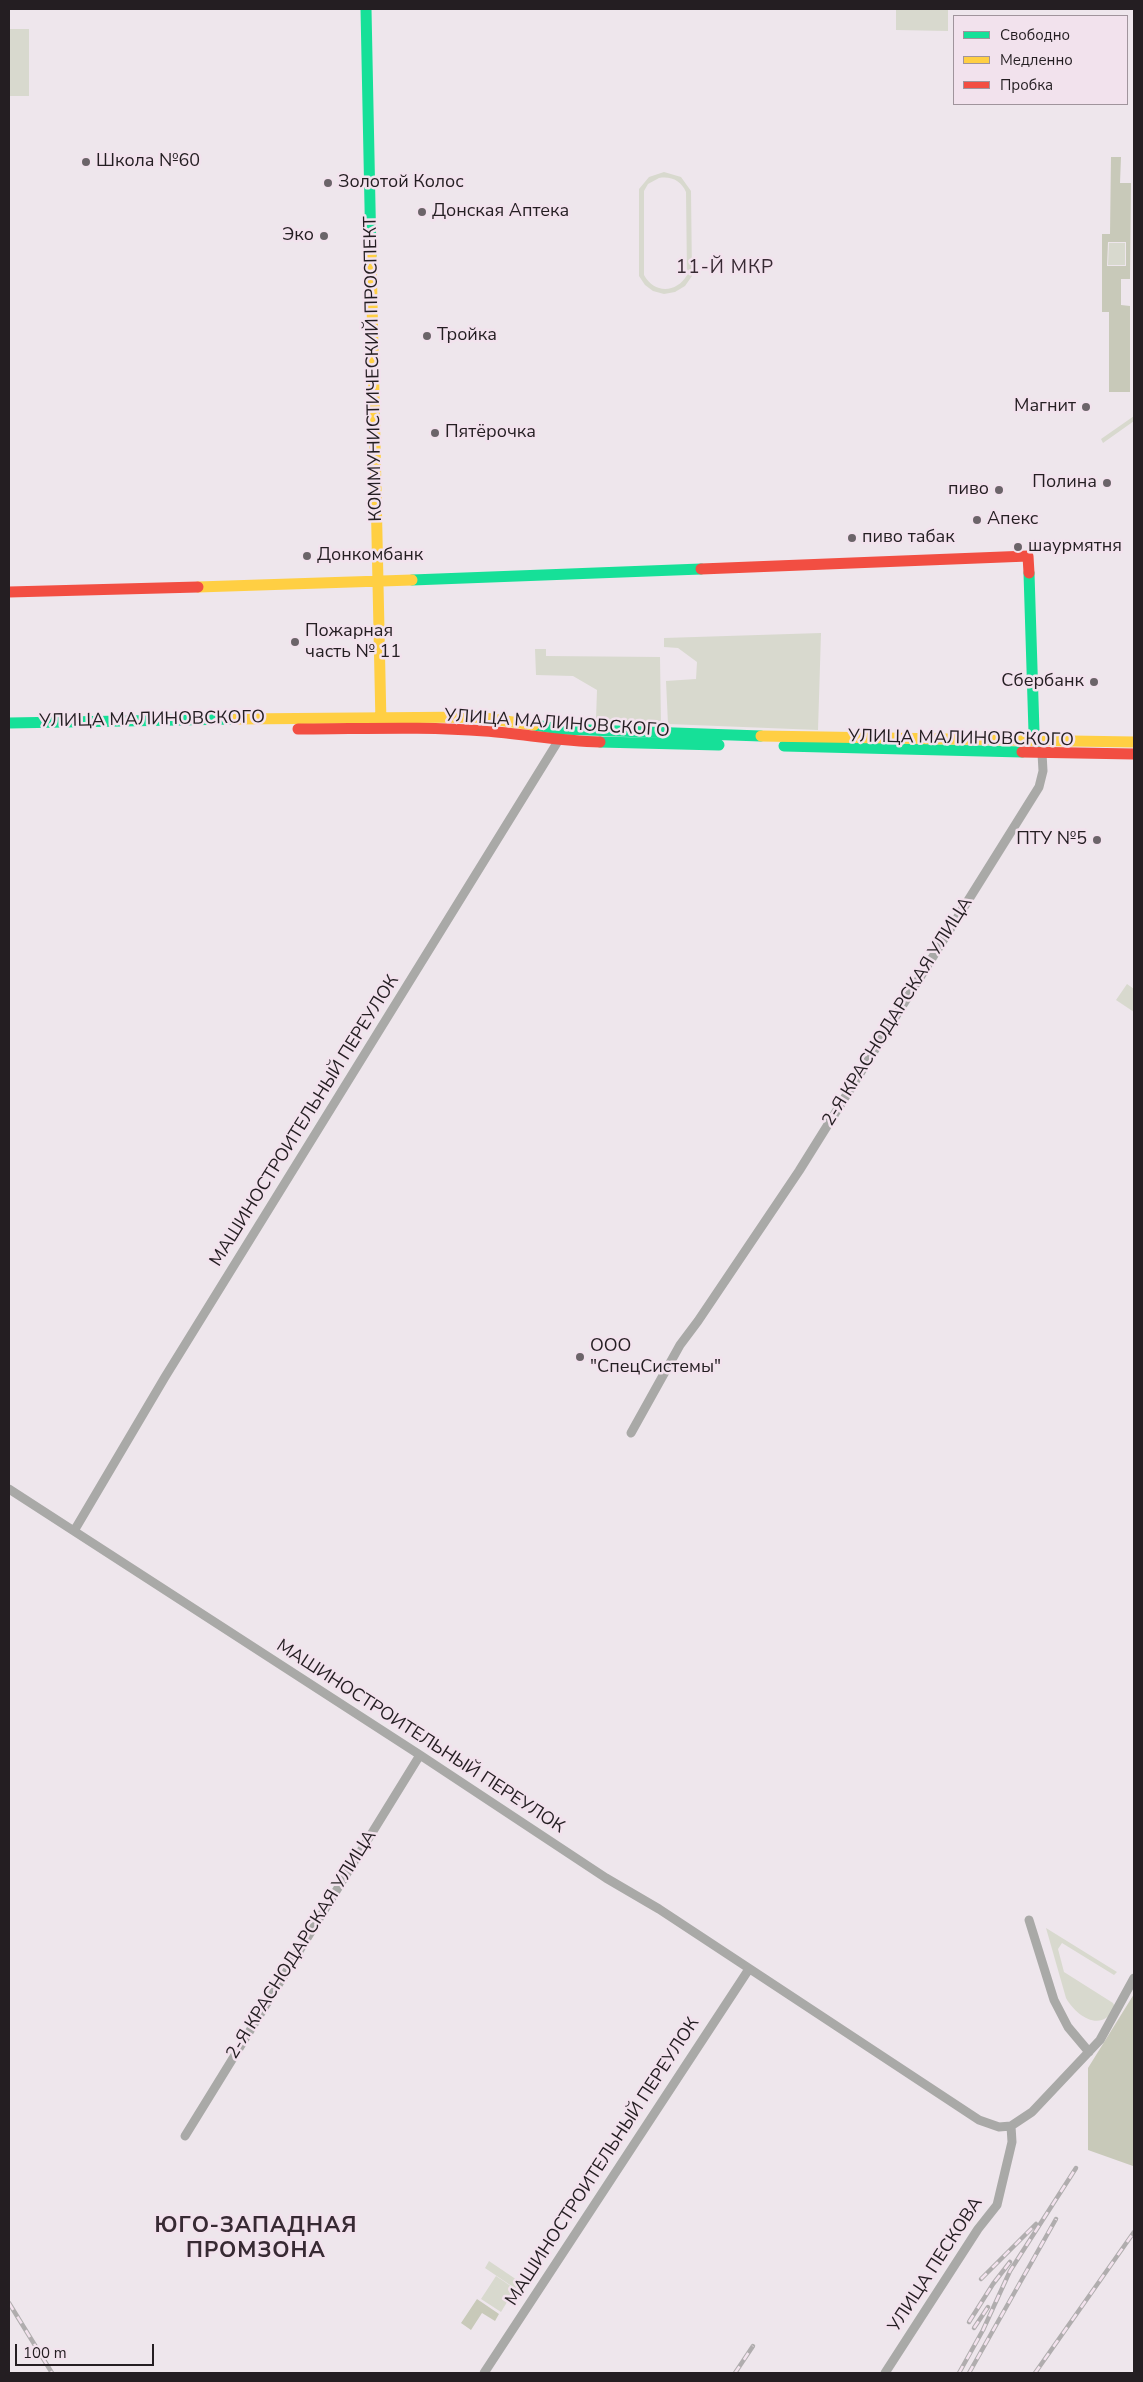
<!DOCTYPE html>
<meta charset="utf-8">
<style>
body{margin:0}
#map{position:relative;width:1143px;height:2382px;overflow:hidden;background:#eee6ec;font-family:"Nunito Sans",sans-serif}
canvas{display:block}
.frame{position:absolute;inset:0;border:10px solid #241e22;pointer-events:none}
.legend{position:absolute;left:953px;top:15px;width:175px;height:90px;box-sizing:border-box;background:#f2e2ed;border:1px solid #a0949c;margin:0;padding:6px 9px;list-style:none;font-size:15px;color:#241e22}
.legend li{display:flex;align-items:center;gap:10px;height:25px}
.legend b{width:25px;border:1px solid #a0949c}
.scale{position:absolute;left:15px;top:2344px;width:139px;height:22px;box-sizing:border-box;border:2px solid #241e22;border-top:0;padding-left:6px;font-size:15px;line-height:18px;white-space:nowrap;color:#241e22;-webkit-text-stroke:4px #f2e2ed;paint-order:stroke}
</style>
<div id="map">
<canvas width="1143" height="2382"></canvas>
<div class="frame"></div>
<ul class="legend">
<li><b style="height:6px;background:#16e098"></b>Свободно</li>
<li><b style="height:6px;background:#ffcf43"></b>Медленно</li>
<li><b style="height:6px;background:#f24e42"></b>Пробка</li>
</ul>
<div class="scale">100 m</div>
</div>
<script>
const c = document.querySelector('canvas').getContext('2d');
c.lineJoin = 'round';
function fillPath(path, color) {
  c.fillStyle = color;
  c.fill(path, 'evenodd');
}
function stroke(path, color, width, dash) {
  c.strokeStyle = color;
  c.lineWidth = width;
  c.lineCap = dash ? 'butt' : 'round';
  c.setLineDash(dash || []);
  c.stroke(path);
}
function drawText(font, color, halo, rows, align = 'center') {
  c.font = font + ' "Nunito Sans",sans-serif';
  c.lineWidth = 5;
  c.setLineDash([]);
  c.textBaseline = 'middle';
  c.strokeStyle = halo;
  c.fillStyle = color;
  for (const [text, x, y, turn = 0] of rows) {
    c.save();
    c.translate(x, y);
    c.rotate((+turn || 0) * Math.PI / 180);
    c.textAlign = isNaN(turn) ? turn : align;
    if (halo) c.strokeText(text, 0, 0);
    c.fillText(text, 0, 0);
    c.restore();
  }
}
const green = new Path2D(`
 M 896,9 L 948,9 L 948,31 L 896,30 Z
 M 9,29 L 29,29 L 29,96 L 9,96 Z
 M 664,172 L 681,177 L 691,191 L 692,276 L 685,286 L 675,292 L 664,294 L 653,291 L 645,285 L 639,276 L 639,189 L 649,177 ZM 659,178 C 672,176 681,181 686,192 L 687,275 C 677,293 654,294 644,275 L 644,191 L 648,184 Z
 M 1109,243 L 1125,243 L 1125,265 L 1108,265 Z
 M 1134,416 L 1134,421 L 1103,443 L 1101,439 Z
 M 821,633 L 818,730 L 668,724 L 666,681 L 696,679 L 697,662 L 678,648 L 664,647 L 664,638 Z
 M 535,649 L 546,649 L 546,656 L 660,657 L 661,724 L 596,720 L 597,690 L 573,676 L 536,675 Z
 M 1127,984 L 1134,989 L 1134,1012 L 1116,1000 Z
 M 1046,1928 L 1117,1972 L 1114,1975 L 1062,1943 L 1058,1949 L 1064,1972 L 1113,2003 L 1115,2007 C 1102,2034 1076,2016 1066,1998 Z
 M 489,2261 L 520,2282 L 516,2289 L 485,2268 Z
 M 496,2276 L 515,2289 L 501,2312 L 481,2299 Z`);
const forest = new Path2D(`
 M 1111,157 L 1121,157 L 1120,183 L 1131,183 L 1130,279 L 1121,279 L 1121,305 L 1130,306 L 1130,392 L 1109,392 L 1109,312 L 1102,312 L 1102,234 L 1110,234 ZM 1108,242 L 1126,242 L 1126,266 L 1107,266 Z
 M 1134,1994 L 1134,2165 L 1133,2166 L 1088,2150 L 1088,2068 Z
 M 477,2299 L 499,2314 L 495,2321 L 482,2313 L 471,2330 L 461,2323 Z`);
const street = new Path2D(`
 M 631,1433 L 680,1345 L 698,1321 L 799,1171 L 1039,787 L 1043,771 L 1042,753
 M 9,1489 L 420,1755 L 606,1878 L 659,1909 L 979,2120 L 999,2127 L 1011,2126
 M 74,1531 L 165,1377 L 560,738
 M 1029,1920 L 1054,2000 L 1068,2027 L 1089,2052
 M 185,2136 L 420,1755
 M 484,2373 L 749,1969
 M 885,2373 L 978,2229 L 997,2205 L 1012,2142 L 1011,2126 L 1032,2112 L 1100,2040 L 1134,1978`);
const fast = new Path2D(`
 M 366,9 L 371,255
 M 1029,573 L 1034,732 L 1039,746
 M 412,580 L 701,569
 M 9,723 L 236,719
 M 534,725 L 560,729 L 761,736
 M 600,742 L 719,745
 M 784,746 L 1022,752`);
const slow = new Path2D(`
 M 371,255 L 381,724
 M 198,587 L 412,580
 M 236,719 L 477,717 L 534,725
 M 761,736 L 1134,742`);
const jam = new Path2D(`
 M 701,569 L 1028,556 L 1029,573
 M 9,592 L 198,587
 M 298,729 C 360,729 423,726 485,731 C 524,734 561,741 600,742
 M 1022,752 L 1134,754`);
const rail = new Path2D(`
 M 981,2279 L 1036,2224
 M 9,2303 L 52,2373
 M 969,2322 L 993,2284 L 1010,2262
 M 974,2328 L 988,2307
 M 735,2373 L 753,2346
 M 959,2373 L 983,2330 L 1010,2271 L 1076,2168
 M 969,2373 L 1056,2219
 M 1035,2373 L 1134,2232`);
const markers = [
 [86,162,5,"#6b6469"],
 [328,183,5,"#6b6469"],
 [422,212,5,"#6b6469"],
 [324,236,5,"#6b6469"],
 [427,336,5,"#6b6469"],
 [1086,407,5,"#6b6469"],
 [435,433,5,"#6b6469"],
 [1107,483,5,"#6b6469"],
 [999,490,5,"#6b6469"],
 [977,520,5,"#6b6469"],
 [852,538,5,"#6b6469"],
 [1018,547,5,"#6b6469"],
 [307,556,5,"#6b6469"],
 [295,642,5,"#6b6469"],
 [1094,682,5,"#6b6469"],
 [1097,840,5,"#6b6469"],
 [580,1357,5,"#6b6469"]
];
const poiNames = [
 ["Школа №60",96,162],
 ["Золотой Колос",338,183],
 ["Донская Аптека",432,212],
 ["Эко",314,236,"right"],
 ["Тройка",437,336],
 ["Магнит",1076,407,"right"],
 ["Пятёрочка",445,433],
 ["Полина",1097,483,"right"],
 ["пиво",989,490,"right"],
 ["Апекс",987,520],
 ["пиво табак",862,538],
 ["шаурмятня",1028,547],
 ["Донкомбанк",317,556],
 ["Пожарная",305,632],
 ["часть № 11",305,653],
 ["Сбербанк",1084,682,"right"],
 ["ПТУ №5",1087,840,"right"],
 ["ООО",590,1347],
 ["\"СпецСистемы\"",590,1368]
];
const streetNames = [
 ["КОММУНИСТИЧЕСКИЙ ПРОСПЕКТ",374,369,-91],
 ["УЛИЦА МАЛИНОВСКОГО",152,720,-1],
 ["УЛИЦА МАЛИНОВСКОГО",557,724,4],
 ["УЛИЦА МАЛИНОВСКОГО",961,739,1],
 ["2-Я КРАСНОДАРСКАЯ УЛИЦА",898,1012,-58],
 ["МАШИНОСТРОИТЕЛЬНЫЙ ПЕРЕУЛОК",305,1121,-58],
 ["МАШИНОСТРОИТЕЛЬНЫЙ ПЕРЕУЛОК",420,1737,33],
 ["2-Я КРАСНОДАРСКАЯ УЛИЦА",302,1945,-58],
 ["МАШИНОСТРОИТЕЛЬНЫЙ ПЕРЕУЛОК",603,2162,-57],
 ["УЛИЦА ПЕСКОВА",936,2265,-57]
];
const neighbourhoodNames = [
 ["11-Й МКР",725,268]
];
const districtNames = [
 ["ЮГО-ЗАПАДНАЯ",256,2227],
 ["ПРОМЗОНА",256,2252]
];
fillPath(green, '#d8d9ce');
fillPath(forest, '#c8c9b9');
stroke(street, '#a9a9a7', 9);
stroke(fast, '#16e098', 11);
stroke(slow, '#ffcf43', 11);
stroke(jam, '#f24e42', 11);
stroke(rail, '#b0adae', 4.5);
stroke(rail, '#f2e2ed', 2.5, [8]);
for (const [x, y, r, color] of markers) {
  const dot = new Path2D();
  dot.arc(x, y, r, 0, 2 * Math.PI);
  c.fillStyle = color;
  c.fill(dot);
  stroke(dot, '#f2e2ed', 2);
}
drawText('18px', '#241e22', '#f2e2ed', poiNames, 'left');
drawText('18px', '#241e22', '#f2e2ed', streetNames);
c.letterSpacing = '1px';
drawText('19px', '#372a33', '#f2e2ed', neighbourhoodNames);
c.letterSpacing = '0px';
c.letterSpacing = '1px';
drawText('bold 22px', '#372a33', '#f2e2ed', districtNames);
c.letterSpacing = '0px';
</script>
